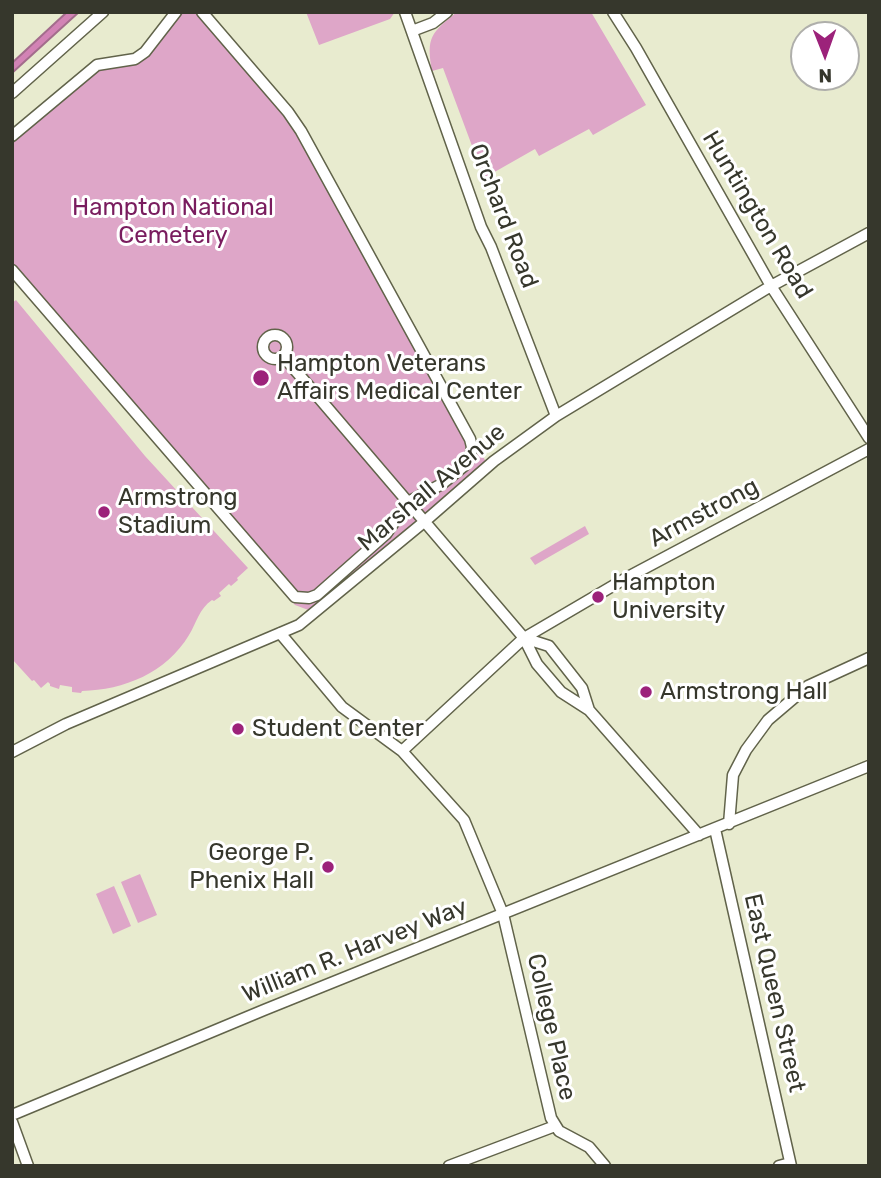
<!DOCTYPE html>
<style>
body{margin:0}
#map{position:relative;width:881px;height:1178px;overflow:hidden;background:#e8ebcf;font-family:Rubik,sans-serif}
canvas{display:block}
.frame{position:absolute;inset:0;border:14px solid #36372c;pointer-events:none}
.north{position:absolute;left:790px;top:21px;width:70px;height:70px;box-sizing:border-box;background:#fff;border:2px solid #afafab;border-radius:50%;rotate:179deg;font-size:19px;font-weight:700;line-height:28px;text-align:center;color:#36372c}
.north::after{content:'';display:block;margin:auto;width:24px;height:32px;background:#9c227a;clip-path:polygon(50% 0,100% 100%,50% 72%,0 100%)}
</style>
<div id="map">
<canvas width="881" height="1178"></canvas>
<div class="frame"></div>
<div class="north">N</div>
</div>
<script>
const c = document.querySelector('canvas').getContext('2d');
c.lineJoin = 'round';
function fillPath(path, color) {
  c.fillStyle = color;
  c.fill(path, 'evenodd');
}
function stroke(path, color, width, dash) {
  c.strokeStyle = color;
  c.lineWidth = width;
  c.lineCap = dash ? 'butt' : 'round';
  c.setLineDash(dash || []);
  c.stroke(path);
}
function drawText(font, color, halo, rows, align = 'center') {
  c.font = font + ' Rubik,sans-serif';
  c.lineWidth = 6;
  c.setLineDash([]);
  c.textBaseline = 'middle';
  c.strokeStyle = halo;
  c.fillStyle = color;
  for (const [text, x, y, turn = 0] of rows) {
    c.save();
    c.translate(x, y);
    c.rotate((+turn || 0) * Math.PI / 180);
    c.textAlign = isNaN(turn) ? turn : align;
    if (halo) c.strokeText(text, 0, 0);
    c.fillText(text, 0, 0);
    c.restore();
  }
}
const green = new Path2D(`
 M 169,12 L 209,12 L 278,93 L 304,129 L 486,462 L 311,611 L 295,605 L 12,279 L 12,132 L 98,59 C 107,57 117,59 126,57 C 147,52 157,29 169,12 Z
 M 306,12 L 395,12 L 390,19 L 319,45 Z
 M 457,12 L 591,12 L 646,105 L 593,135 L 589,129 L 539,156 L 535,149 L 484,178 L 443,68 L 432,71 C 426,37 431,33 457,12 Z
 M 16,300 L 145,456 L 248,568 L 237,578 L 238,580 L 231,586 L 229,584 L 219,593 L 221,596 L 214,601 L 212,600 C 199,609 197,622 189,635 C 166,673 124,690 82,691 L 81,693 L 72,692 L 72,687 L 60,685 L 59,689 L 50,686 L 50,684 L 48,682 L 41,688 L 34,680 L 32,681 L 12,659 L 12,303 Z
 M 585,526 L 589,534 L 535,565 L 530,558 Z
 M 140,874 L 157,915 L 138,923 L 121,882 Z
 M 114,886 L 131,926 L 113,934 L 96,894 Z`);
const water = new Path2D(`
 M 67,12 L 79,12 L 12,73 L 12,63 Z`);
const minor = new Path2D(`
 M 405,12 L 481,227 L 491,247 L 556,416
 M 613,12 L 636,48 L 771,286 L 869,438
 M 412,31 L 433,23 L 447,12
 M 12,93 L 103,12
 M 12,136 L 97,65 L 135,59 L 145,52 L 176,12
 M 12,270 L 295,597 L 309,598 L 317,595 L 386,534 L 408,502 L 442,484 L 464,466 L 470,458 L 472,447 L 470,439 L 301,131 L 288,112 L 202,12
 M263 347a12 12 0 1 1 24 0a12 12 0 1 1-24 0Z
 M 284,357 L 524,638 L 537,664 L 561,692 L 589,710 L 699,835
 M 280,633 L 342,707 L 402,751 L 464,820 L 503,914 L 551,1118 L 559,1131 L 589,1147 L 605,1166
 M 524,638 L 549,646 L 582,688 L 589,710
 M 402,751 L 524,638 L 628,577 L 869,449
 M 12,752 L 66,724 L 299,625 L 424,522 L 494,461 L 556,416 L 771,286 L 869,233
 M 729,824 L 733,775 L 746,750 L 768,720 L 808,686 L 869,658
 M 715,829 L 791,1166
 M 12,1115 L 264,1010 L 869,766
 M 12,1122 L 28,1166
 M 449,1166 L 555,1126
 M 779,1166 L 790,1163`);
const markers = [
 [261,378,9,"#9c227a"],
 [104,512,7,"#9c227a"],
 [598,597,7,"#9c227a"],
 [646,692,7,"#9c227a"],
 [238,729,7,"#9c227a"],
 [328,867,7,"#9c227a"]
];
const parkNames = [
 ["Hampton National",173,208],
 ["Cemetery",173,236]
];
const streetNames = [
 ["Huntington Road",757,215,59],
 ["Orchard Road",503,216,69],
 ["Marshall Avenue",432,488,-40],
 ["Armstrong",704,513,-28],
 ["William R. Harvey Way",355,951,-22],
 ["East Queen Street",774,993,77],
 ["College Place",551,1027,77]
];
const poiNames = [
 ["Hampton Veterans",277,364],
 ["Affairs Medical Center",277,392],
 ["Armstrong",118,498],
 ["Stadium",118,526],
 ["Hampton",612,583],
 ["University",612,611],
 ["Armstrong Hall",660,692],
 ["Student Center",252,729],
 ["George P.",314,853,"right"],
 ["Phenix Hall",314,881,"right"]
];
fillPath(green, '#dea6c8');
fillPath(water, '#d283b5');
stroke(water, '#a36c8c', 2);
stroke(minor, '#61634a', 13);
stroke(minor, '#fff', 10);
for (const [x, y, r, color] of markers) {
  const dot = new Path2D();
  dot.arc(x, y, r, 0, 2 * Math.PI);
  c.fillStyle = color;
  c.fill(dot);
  stroke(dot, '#fff', 2.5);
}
drawText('24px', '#791c5e', '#fff', parkNames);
drawText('24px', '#36372c', '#fff', streetNames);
drawText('24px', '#36372c', '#fff', poiNames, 'left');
</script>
